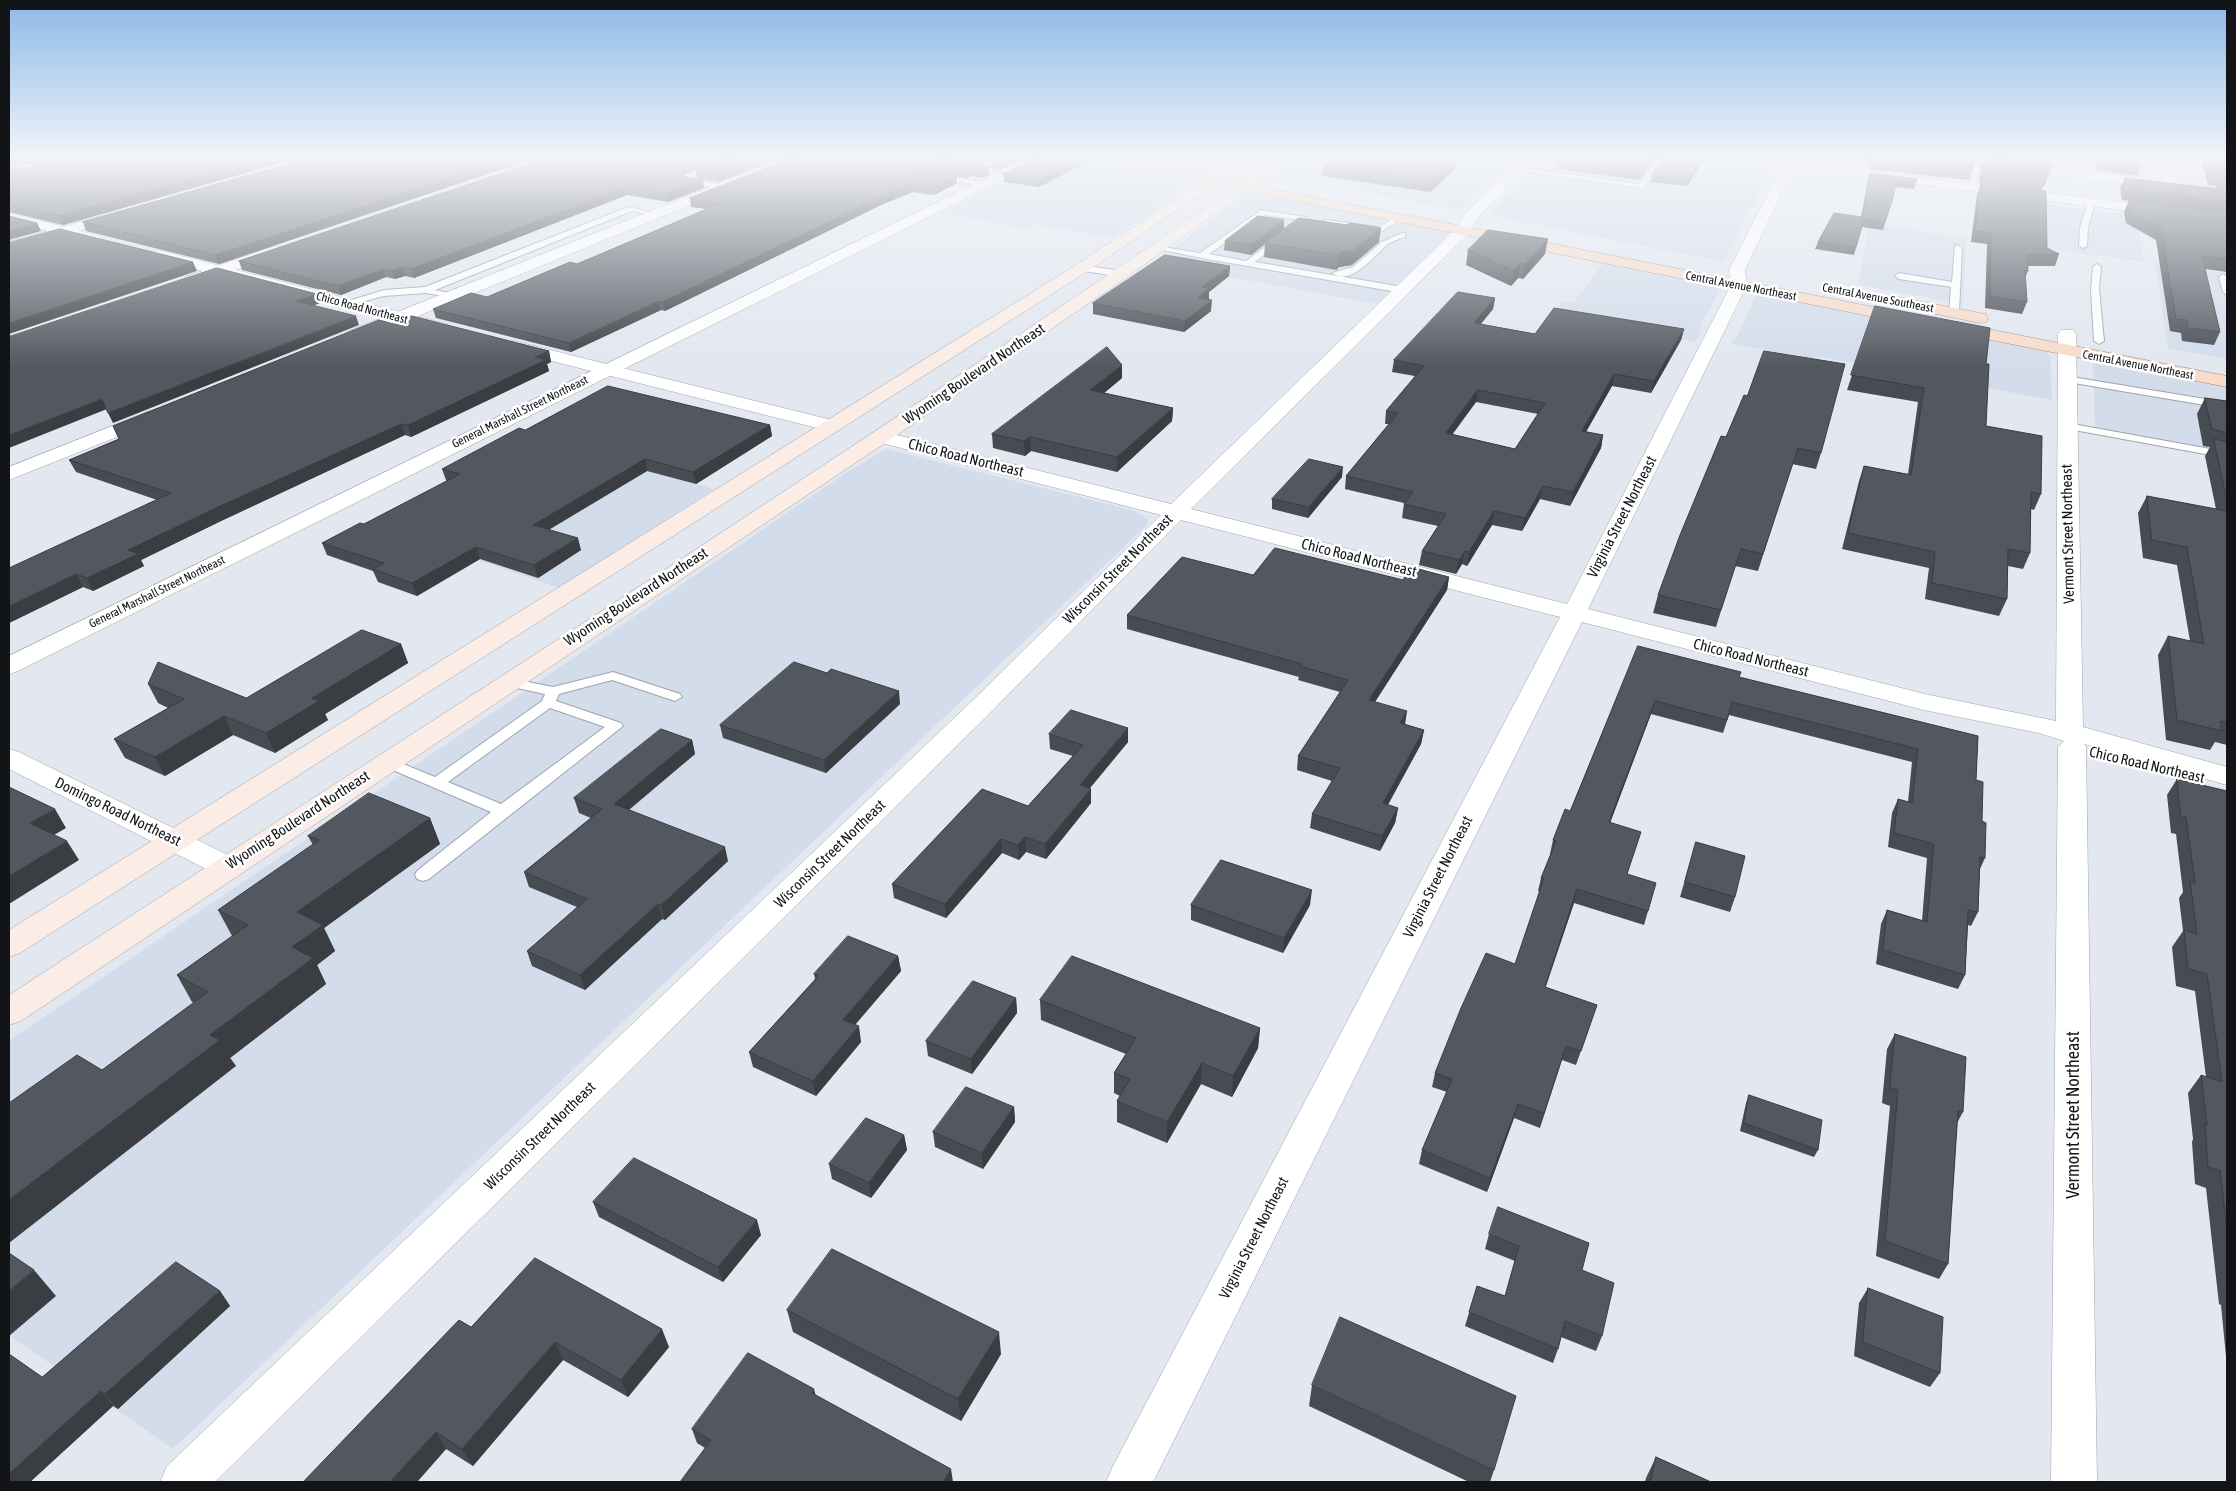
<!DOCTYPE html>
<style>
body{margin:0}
#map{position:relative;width:2236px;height:1491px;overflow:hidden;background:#e2e7f0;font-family:"Asap Condensed",sans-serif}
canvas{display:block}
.frame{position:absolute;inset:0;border:10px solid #121417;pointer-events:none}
</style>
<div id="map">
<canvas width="2236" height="1491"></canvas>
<div class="frame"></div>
</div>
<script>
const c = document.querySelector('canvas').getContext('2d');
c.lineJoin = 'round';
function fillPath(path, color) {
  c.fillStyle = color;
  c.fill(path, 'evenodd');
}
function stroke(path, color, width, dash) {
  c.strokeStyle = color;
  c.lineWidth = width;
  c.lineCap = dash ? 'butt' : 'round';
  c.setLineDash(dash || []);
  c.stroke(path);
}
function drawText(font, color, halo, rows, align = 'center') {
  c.font = font + ' "Asap Condensed",sans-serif';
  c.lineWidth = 5;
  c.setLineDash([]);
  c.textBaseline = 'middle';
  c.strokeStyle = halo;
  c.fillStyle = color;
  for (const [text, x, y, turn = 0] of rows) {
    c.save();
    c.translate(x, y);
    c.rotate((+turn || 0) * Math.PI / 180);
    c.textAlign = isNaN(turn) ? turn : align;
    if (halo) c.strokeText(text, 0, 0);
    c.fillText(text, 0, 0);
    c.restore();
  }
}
const built = new Path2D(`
 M 1045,160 L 1087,160 L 1184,179 L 1192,184 L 1112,238 L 1035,224 L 1025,228 L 940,213 Z
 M 1297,160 L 1514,160 L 1462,209 L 1455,210 L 1278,175 Z
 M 1544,160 L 1718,160 L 1763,165 L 1772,167 L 1772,170 L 1725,259 L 1720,261 L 1492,216 L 1490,214 Z
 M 1251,194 L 1442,230 L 1447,232 L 1448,235 L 1377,304 L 1153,263 L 1243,197 Z
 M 2016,200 L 2136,216 L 2144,262 L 2014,244 Z
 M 1869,224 L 1967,238 L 1963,304 L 1858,285 Z
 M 1604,262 L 1719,286 L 1721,289 L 1700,325 L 1701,331 L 1696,342 L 1552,317 L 1562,302 L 1573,303 Z
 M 2155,263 L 2227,273 L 2227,359 L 2168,348 Z
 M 1760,294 L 2045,351 L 2050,356 L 2052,400 L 1822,357 L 1810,359 L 1730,343 L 1737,337 L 1755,297 Z
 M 2100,362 L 2227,387 L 2227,452 L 2095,427 L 2093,365 Z
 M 886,449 L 1135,511 L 1147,519 L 1148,524 L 173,1449 L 9,1335 L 9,1041 L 846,473 Z
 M 613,461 L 714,489 L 560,588 L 451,551 Z`);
const service = new Path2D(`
 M 720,160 L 729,160 L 691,179 L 725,185 L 725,189 L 691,184 L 683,180 L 684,175 Z
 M 936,160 L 947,160 L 1007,174 L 1003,176 Z
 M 1650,160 L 1663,160 L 1644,188 L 1641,188 L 1518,171 L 1514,169 L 1518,167 L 1639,184 L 1654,162 Z
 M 1860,160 L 1868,160 L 1865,167 L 1858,165 Z
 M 1999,160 L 2005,160 L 2004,166 L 1979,164 L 1976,187 L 1969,189 L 1974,161 L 1998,162 Z
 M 939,174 L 984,182 L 988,184 L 984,186 L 936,178 L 936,174 Z
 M 2088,200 L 2095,202 L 2088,228 L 2087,246 L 2083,248 L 2079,246 L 2080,228 Z
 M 628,207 L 659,214 L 655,216 L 632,211 L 435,290 L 454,294 L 454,298 L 426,293 L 384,296 L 346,306 L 342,303 L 384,290 L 425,287 Z
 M 1261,210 L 1306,217 L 1310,219 L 1306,221 L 1265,215 L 1209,254 L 1246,261 L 1281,235 L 1285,237 L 1284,239 L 1255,262 L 1403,287 L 1407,290 L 1403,293 L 1201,258 L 1153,248 L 1157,246 L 1200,253 Z
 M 1397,216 L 1404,218 L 1380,232 L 1326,224 L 1322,222 L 1326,220 L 1379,227 Z
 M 1402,233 L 1405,233 L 1405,237 C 1398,239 1393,241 1387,245 C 1375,255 1351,287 1332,273 L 1353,267 L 1382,242 Z
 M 1955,245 L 1962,247 L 1959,312 L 1954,315 L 1949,312 L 1951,287 L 1899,279 L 1895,276 L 1899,273 L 1952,282 Z
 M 2097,264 L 2101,267 L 2099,289 L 2104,341 L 2099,344 L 2094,341 L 2091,289 L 2093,267 Z
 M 1082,265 L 1121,271 L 1125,274 L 1121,277 L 1079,270 L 1079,266 Z
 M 2223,274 L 2227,277 L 2227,295 L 2223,292 L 2219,277 Z
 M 2066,376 L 2217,401 L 2222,404 L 2217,407 L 2062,381 L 2062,377 Z
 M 2067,423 L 2227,452 L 2227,458 L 2063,428 L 2063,424 Z
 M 613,672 L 680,694 L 682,697 L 675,701 L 612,680 L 559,694 L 556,701 L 621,723 L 623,726 L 429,879 L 423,881 L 417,879 L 415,875 L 417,871 L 491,812 L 381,765 L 378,762 L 381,759 L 391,759 L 435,777 L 542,701 L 545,694 L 503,685 L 501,682 L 503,679 L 508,678 L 553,687 ZM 550,708 L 605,727 L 501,804 L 448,782 Z`);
const minor = new Path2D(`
 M 779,160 L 795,160 L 794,163 L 359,340 L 347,340 L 344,336 L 347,332 Z
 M 1023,160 L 1038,160 L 1037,163 L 18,671 L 9,674 L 9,656 Z
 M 1521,160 L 1534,160 L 1476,220 L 1469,233 L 1191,509 L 1567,604 L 1731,285 L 1729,270 L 1785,160 L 1797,160 L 1745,270 L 1747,285 L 1588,609 L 1925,694 L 2056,721 L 2058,334 L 2061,330 L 2073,330 L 2076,334 L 2083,727 L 2227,767 L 2227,785 L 2084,744 L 2086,747 L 2097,1482 L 2051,1482 L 2058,747 L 2064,741 L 2039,733 L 1924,710 L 1582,622 L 1153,1482 L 1106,1482 L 1113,1466 L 1560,617 L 1181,520 L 988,715 L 215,1482 L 160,1482 L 167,1466 L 970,703 L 1161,515 L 874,441 L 871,437 L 874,433 L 881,431 L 1171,504 L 1457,228 L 1464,215 Z
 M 2161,160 L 2173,160 L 2179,183 L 2227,189 L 2227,197 L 2069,177 L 2062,173 L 2069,169 L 2165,181 Z
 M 119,211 L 126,215 L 124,218 L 9,251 L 9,242 Z
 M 276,246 L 281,248 L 284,251 L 281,254 L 197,283 L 185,283 L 183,280 L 185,277 Z
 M 150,411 L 157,413 L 160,417 L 157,421 L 9,480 L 9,467 Z
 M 9,749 L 19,752 L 238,860 L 242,867 L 238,874 L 227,877 L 216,874 L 9,769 Z`);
const tertiary = new Path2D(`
 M 1746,160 L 1780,160 L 2227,215 L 2227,223 L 1752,164 Z
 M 9,213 L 100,236 L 102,239 L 100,242 L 95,243 L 9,221 Z
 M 158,250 L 447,324 L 450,328 L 447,332 L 441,333 L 153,258 L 150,255 L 153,252 Z
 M 514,341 L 840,422 L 843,426 L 840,430 L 833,432 L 508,350 L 505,346 L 508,342 Z`);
const secondary = new Path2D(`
 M 1236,160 L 1250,160 L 1088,271 L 20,953 L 9,957 L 9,930 L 1076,265 Z
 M 1275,160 L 1289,160 L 1127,277 L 888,441 L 21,1021 L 9,1025 L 9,995 C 433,720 860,448 1275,160 Z`);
const primary = new Path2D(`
 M 1102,160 L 1125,160 L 1909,314 L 1915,315 L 1917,319 L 1915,323 L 1909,324 L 1108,164 Z
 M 1888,295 L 1980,313 L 1986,314 L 1988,318 L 1986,322 L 1980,323 L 1882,303 L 1880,300 L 1882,297 Z
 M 1952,322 L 2227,376 L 2227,387 L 1946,331 L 1943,327 L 1946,323 Z`);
const wall = new Path2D(`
 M 59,160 L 291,160 L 63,225 L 9,212 L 9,171 Z
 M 303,160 L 529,160 L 219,264 L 86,231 L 83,222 Z
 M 716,160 L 682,175 L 704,188 L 668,202 L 627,195 L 414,278 L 405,276 L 395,279 L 386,277 L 341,295 L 242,270 L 239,261 Z
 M 717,160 L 719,182 L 697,178 L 696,170 Z
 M 788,160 L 1020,160 L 999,170 L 990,168 L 989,161 L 976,164 L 989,167 L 989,175 L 982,178 L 971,176 L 967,179 L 957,177 L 957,183 L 934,195 L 913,192 L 883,204 L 665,311 L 661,310 L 571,352 L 436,318 L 433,309 L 487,297 L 577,264 L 706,209 L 691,207 L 690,198 Z
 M 1090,160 L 1039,187 L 1004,182 L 1003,174 Z
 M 1562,160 L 1652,160 L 1651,163 L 1639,180 L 1558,169 L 1559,163 Z
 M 1704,160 L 1687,186 L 1651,182 L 1652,175 Z
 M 1840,160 L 1860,160 L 1858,162 Z
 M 1870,160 L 2052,160 L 2052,166 L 2044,187 L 2043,186 L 2041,190 L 1979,183 L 1981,166 L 1983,160 L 1976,160 L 1969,180 L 1870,169 L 1871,164 L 1869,163 Z
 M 2095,160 L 2140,160 L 2140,167 L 2137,176 L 2096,170 Z
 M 2201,160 L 2227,160 L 2227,272 L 2205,269 L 2220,332 L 2214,345 L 2182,341 L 2181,333 L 2170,331 L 2156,240 L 2126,223 L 2124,212 L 2129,201 L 2181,208 L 2122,200 L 2120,188 L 2125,178 L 2216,188 L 2217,186 L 2223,187 L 2208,185 Z
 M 1323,166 L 1456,168 L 1430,192 L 1322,176 Z
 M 1870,173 L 1916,182 L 1914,189 L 1895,187 L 1893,198 L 1883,230 L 1862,227 L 1854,255 L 1815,249 L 1818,242 L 1861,217 L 1868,180 Z
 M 1981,184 L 2047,248 L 2059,254 L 2055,266 L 2028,266 L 2028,271 L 2025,278 L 2027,302 L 2022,314 L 1985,308 L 1987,244 L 1971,242 L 1977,194 Z
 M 1284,229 L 1379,242 L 1352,265 L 1339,267 L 1336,270 L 1264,257 L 1265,244 L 1251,255 L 1224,250 L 1225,241 Z
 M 1468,250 L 1545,254 L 1523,279 L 1518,278 L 1511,286 L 1466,265 Z
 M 1230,266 L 1229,276 L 1209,292 L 1209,299 L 1208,300 L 1211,311 L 1184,332 L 1093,314 L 1093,303 Z
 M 1495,298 L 1493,309 L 1481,324 L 1535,334 L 1684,329 L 1681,340 L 1651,393 L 1612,386 L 1586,432 L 1603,435 L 1601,448 L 1570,506 L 1540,499 L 1522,531 L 1492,525 L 1467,566 L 1462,564 L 1456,574 L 1419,565 L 1422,551 L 1438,526 L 1402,518 L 1404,503 L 1345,489 L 1346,476 L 1389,424 L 1385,424 L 1386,411 L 1415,376 L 1392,372 L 1394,360 ZM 1476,402 L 1538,414 L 1515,449 L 1452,434 Z
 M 1875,306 L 1986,364 L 1986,426 L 2041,494 L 2034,510 L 2031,509 L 2030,553 L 2023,569 L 2008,566 L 2007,599 L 1999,616 L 1925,599 L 1929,568 L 1842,549 L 1859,481 L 1864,466 L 1908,474 L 1918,402 L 1847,390 Z
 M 394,324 L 549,351 L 551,362 L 547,364 L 549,371 L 411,437 L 405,435 L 221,521 L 141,560 L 144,566 L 93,591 L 83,587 L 9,623 L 157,500 L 76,472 L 69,460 Z
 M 1122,378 L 1104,393 L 1173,408 L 1172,421 L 1117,472 L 1031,451 L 1025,456 L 993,448 L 992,434 Z
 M 1744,395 L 1821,453 L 1816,469 L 1792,464 L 1758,571 L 1735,566 L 1716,627 L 1653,613 L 1658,595 L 1726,437 Z
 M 2205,398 L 2227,401 L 2227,745 L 2215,742 L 2210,750 L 2166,740 L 2158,655 L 2168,636 L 2190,641 L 2177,565 L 2143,558 L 2138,513 L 2147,496 L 2216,509 L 2205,456 L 2210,447 L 2203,446 L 2197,414 Z
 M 770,425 L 772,436 L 696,484 L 647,471 L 549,529 L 581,550 L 538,578 L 480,559 L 417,596 L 378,582 L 373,571 L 327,555 L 322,543 L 364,524 L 447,481 L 446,480 L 442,469 Z
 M 1342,477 L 1308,518 L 1272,509 L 1272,499 Z
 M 1449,577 L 1447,590 L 1375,702 L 1405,724 L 1424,730 L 1421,744 L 1388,805 L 1398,808 L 1395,823 L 1380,851 L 1310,828 L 1312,814 L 1332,781 L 1297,770 L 1298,756 L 1340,692 L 1298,680 L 1299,677 L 1127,629 L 1127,615 L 1403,580 Z
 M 401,644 L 408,663 L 325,714 L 328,720 L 275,753 L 233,735 L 165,776 L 125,758 L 114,739 L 168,708 L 158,703 L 148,684 L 246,698 Z
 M 1638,646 L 1739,677 L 1978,736 L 1976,780 L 1985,858 L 1980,869 L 1978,912 L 1971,926 L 1968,925 L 1965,975 L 1958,989 L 1876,964 L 1881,924 L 1887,910 L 1922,921 L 1927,858 L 1888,847 L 1892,813 L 1898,799 L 1908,802 L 1912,762 L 1729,715 L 1723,733 L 1651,714 L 1610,823 L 1627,874 L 1656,883 L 1644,925 L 1574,903 L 1545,987 L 1597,1005 L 1576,1065 L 1562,1060 L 1540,1128 L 1514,1118 L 1487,1192 L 1419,1164 L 1422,1150 L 1447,1092 L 1432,1087 L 1435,1073 L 1515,964 L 1540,892 L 1538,891 L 1541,878 L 1551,854 L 1550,854 L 1553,840 L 1570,811 Z
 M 900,704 L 826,773 L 723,738 L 720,725 Z
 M 1049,734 L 1128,742 L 1090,788 L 1091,803 L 1046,859 L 1026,852 L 1019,860 L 1002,853 L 946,918 L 894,898 L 892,884 L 1028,806 L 1073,756 L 1050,749 Z
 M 692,740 L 695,754 L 629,810 L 728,861 L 665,920 L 662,919 L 585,990 L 532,966 L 527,951 L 577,907 L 529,887 L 524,872 L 591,818 L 579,813 L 574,798 Z
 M 2177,779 L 2227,791 L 2227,1367 L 2221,1305 L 2219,1304 L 2206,1188 L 2195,1184 L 2192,1142 L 2193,1139 L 2188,1093 L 2201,1075 L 2206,1077 L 2195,991 L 2176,986 L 2172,947 L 2183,931 L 2179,898 L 2183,892 L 2176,834 L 2171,833 L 2167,795 Z
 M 430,818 L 440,844 L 324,928 L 335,951 L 317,965 L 326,984 L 230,1058 L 236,1066 L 102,1070 L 194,1003 L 192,1002 L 177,975 L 232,936 L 218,910 L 313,845 L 308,836 Z
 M 1696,842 L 1735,897 L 1730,912 L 1680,897 Z
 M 1191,905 L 1310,905 L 1283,953 L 1191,920 Z
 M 898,956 L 901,971 L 855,1025 L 861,1042 L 816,1096 L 753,1067 L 749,1052 L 815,979 L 814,974 Z
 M 1016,998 L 1017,1013 L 972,1074 L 928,1056 L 926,1041 Z
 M 1040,1000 L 1260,1028 L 1258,1048 L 1232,1097 L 1201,1084 L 1167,1143 L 1117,1122 L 1117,1101 L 1120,1096 L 1114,1093 L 1114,1073 L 1126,1054 L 1041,1020 Z
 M 1895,1034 L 1963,1112 L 1957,1123 L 1948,1264 L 1939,1279 L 1876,1256 L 1890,1106 L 1882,1103 L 1887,1049 Z
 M 1749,1095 L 1818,1150 L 1814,1157 L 1740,1131 L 1746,1103 Z
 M 1014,1107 L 1015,1122 L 983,1169 L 935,1147 L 933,1132 Z
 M 904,1135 L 907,1150 L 871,1198 L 832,1179 L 829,1164 Z
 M 593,1202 L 761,1235 L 723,1282 L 599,1217 Z
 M 1489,1234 L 1582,1270 L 1602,1336 L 1596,1351 L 1561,1337 L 1558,1349 L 1553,1363 L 1465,1326 L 1477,1286 L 1505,1296 L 1515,1261 L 1485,1249 Z
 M 1868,1288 L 1940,1373 L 1930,1387 L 1854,1356 L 1859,1303 Z
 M 220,1291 L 230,1306 L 118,1409 L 113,1406 L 30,1482 L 9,1482 L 9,1354 L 42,1377 Z
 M 787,1310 L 1001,1354 L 961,1421 L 793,1332 Z
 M 471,1327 L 669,1347 L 628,1397 L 563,1360 L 473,1466 L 446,1449 L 417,1482 L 303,1482 Z
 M 1312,1385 L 1494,1470 L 1490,1482 L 1469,1482 L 1309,1406 Z
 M 816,1395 L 705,1448 L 697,1443 L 692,1429 Z
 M 1656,1457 L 1711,1482 L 1645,1482 L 1646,1478 Z`);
const shadedWall = new Path2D(`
 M 9,160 L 47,160 L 9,168 Z
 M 261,160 L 291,160 L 63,225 L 59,216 Z
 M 505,160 L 529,160 L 219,264 L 215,255 Z
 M 698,160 L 716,160 L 682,175 L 681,174 L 681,167 Z
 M 755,160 L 775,160 L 719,182 L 717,174 Z
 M 975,160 L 998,160 L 989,160 L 989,161 L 975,164 Z
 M 1004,160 L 1020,160 L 999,170 L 998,162 Z
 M 1076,160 L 1090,160 L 1039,187 L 1039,179 Z
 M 1455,160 L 1457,160 L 1456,168 L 1430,192 L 1431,181 Z
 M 1650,160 L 1652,160 L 1651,163 L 1639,180 L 1641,174 Z
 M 1701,160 L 1704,160 L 1687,186 L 1688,180 Z
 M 989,167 L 989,175 L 982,178 L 981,170 Z
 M 970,169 L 971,176 L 967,179 L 966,171 Z
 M 957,176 L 957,183 L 934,195 L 933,187 Z
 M 703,180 L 704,188 L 668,202 L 666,194 Z
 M 912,184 L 913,192 L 883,204 L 665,311 L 663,302 L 882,196 Z
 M 626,187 L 627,195 L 414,278 L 411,269 Z
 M 1284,220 L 1284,230 L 1265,243 L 1265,244 L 1251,255 L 1251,245 Z
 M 37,223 L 41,231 L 9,240 L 9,231 Z
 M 1381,228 L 1379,242 L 1352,265 L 1339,267 L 1336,270 L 1338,255 L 1341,252 Z
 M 1548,239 L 1545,254 L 1523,279 L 1525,264 Z
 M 193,262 L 197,271 L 9,334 L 9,323 Z
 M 1520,263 L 1518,278 L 1511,286 L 1514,271 Z
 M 1230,266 L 1229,276 L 1209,292 L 1209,299 L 1197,309 L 1198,298 L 1202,287 Z
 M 402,267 L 405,276 L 395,279 L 392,271 Z
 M 383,269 L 386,277 L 341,295 L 338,286 Z
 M 317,294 L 320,303 L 300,311 L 296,301 Z
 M 1495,298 L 1493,309 L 1472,334 L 1474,323 Z
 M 1212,300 L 1211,311 L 1184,332 L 1185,321 Z
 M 659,301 L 661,310 L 571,352 L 569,343 Z
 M 356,316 L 359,325 L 113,423 L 108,413 Z
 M 1684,329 L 1681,340 L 1651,393 L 1654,381 Z
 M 549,351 L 551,362 L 547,364 L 549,371 L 411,437 L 408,425 L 535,357 Z
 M 1122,365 L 1122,378 L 1091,404 L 1090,390 Z
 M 1614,374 L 1612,386 L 1579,444 L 1582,431 Z
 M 1478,390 L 1476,402 L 1444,446 L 1446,433 Z
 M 102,399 L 107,409 L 9,448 L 9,435 Z
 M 1173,408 L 1172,421 L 1117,472 L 1117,457 Z
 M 401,424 L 405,435 L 221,521 L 141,560 L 144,566 L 93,591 L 87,578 L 128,550 L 216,508 Z
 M 770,425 L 772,436 L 696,484 L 693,472 Z
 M 1603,435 L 1601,448 L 1570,506 L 1573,492 Z
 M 1030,437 L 1031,451 L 1025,456 L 1024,441 Z
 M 645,459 L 647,471 L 537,537 L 533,525 Z
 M 1343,467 L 1342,477 L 1308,518 L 1309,507 Z
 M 1543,486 L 1540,499 L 1522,531 L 1525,518 Z
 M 1494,511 L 1492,525 L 1467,566 L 1469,552 Z
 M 578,538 L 581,550 L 538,578 L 534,565 Z
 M 476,547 L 480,559 L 417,596 L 412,583 Z
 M 1465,551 L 1462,564 L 1456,574 L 1459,560 Z
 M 76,574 L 83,587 L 9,623 L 9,606 Z
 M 1449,577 L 1447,590 L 1367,714 L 1369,700 Z
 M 401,644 L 408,663 L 325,714 L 328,720 L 275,753 L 266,733 L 312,698 Z
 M 899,691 L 900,704 L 826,773 L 824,760 Z
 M 1655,701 L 1651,714 L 1605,836 L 1609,822 Z
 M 1407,711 L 1405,725 L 1400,723 Z
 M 224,716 L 233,735 L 165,776 L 155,757 Z
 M 1128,728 L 1128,742 L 1080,800 L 1080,785 Z
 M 1424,730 L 1421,744 L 1380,818 L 1383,803 Z
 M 692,740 L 695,754 L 618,818 L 614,804 Z
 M 1091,789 L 1091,803 L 1046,859 L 1045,844 Z
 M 1398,808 L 1395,823 L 1380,851 L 1382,836 Z
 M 55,809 L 66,828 L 42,842 L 30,823 Z
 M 430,818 L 440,844 L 324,928 L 335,951 L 317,965 L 326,984 L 230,1058 L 236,1066 L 9,1243 L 9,1200 L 292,947 L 297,912 Z
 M 1025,837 L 1026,852 L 1019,860 L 1018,845 Z
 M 1001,839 L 1002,853 L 946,918 L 945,904 Z
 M 67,841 L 79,860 L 9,904 L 9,876 Z
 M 725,847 L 728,861 L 665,920 L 661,905 Z
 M 1577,889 L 1574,903 L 1541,1001 L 1545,987 Z
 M 1312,890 L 1310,905 L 1283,953 L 1284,938 Z
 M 658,904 L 662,919 L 585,990 L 580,975 Z
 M 898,956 L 901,971 L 846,1035 L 843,1020 Z
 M 1016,998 L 1017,1013 L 972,1074 L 971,1059 Z
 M 859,1026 L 861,1042 L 816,1096 L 813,1081 Z
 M 1260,1028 L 1258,1048 L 1232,1097 L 1233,1076 Z
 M 1202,1063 L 1201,1084 L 1167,1143 L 1167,1122 Z
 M 1518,1104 L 1514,1118 L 1487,1192 L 1490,1178 Z
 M 1014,1107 L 1015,1122 L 983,1169 L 982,1153 Z
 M 904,1135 L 907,1150 L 871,1198 L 869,1183 Z
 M 757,1220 L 761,1235 L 723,1282 L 718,1267 Z
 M 34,1270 L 56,1296 L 9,1336 L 9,1291 Z
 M 220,1291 L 230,1306 L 118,1409 L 105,1394 Z
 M 662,1329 L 669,1347 L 628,1397 L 621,1380 Z
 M 999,1332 L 1001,1354 L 961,1421 L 958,1399 Z
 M 555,1342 L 563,1360 L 473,1466 L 462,1449 Z
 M 814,1389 L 818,1404 L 812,1393 Z
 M 101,1391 L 113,1406 L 30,1482 L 10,1482 L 9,1481 L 9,1474 Z
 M 436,1432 L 446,1449 L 417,1482 L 390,1482 Z
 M 951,1469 L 953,1482 L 943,1482 Z`);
const building = new Path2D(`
 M 59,160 L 261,160 L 59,216 L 9,205 L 9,171 Z
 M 303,160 L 505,160 L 215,255 L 83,222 Z
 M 542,160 L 698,160 L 681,167 L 681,174 L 689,178 L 703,180 L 666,194 L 626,187 L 411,269 L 402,267 L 392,271 L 383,269 L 338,286 L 239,261 Z
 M 717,160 L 755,160 L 717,174 L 696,170 Z
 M 788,160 L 859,160 L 957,176 L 933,187 L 912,184 L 882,196 L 663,302 L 659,301 L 569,343 L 433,309 L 471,293 L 487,297 L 570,262 L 577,264 L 719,204 L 690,198 Z
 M 897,160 L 957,160 L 989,167 L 981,170 L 970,169 L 966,171 Z
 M 989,160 L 1004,160 L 998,162 Z
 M 1033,160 L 1076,160 L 1039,179 L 1003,174 Z
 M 1332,160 L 1455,160 L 1431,181 L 1323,166 Z
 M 1562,160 L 1650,160 L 1641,174 L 1559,163 Z
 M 1663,160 L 1701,160 L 1688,180 L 1652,175 Z
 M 1987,160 L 2052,160 L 2052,166 L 2049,166 L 2049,170 L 1987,162 Z
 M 2099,160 L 2140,160 L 2140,167 L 2100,162 Z
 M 2208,160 L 2227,160 L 2227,176 L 2213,174 Z
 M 1870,173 L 1917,179 L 1916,182 L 1897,180 L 1893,198 L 1885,222 L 1864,219 L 1856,247 L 1818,242 L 1834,213 L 1862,217 Z
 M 2125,178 L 2217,189 L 2217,186 L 2227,187 L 2227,202 L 2127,190 Z
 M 1981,184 L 2046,191 L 2047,248 L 2059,254 L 2027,255 L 2028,271 L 2025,270 L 2027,302 L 1990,296 L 1991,233 L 1975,231 Z
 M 2129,201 L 2227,213 L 2227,259 L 2202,256 L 2220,332 L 2188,328 L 2187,320 L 2176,319 L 2161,229 L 2131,212 Z
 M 9,216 L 37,223 L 9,231 Z
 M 1258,216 L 1284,220 L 1251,245 L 1225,241 Z
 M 1299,218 L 1347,225 L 1350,223 L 1381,228 L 1354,250 L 1341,252 L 1338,255 L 1265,243 Z
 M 60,229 L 193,262 L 9,323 L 9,243 Z
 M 1488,230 L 1548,239 L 1525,264 L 1520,263 L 1514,271 L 1468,250 Z
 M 1165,255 L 1230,266 L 1202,287 L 1209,288 L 1198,298 L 1212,300 L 1185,321 L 1093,303 Z
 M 217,268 L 317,294 L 296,301 L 356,316 L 108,413 L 102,399 L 9,435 L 9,337 Z
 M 1458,292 L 1495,298 L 1474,323 L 1535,334 L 1554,308 L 1684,329 L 1654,381 L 1614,374 L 1582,431 L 1603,435 L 1573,492 L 1543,486 L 1525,518 L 1494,511 L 1469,552 L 1465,551 L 1459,560 L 1422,551 L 1446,514 L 1404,504 L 1413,492 L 1346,476 L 1398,413 L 1386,411 L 1424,366 L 1394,360 ZM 1478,390 L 1545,403 L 1515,449 L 1446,433 Z
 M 1875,306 L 1990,328 L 1986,364 L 1989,364 L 1986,426 L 2042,436 L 2041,494 L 2031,492 L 2030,553 L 2008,549 L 2007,599 L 1932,583 L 1935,552 L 1848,533 L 1864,466 L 1911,475 L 1924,388 L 1851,375 Z
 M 412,316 L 549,351 L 535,357 L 546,360 L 408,425 L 401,424 L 216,508 L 128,550 L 138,554 L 87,578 L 76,574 L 9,606 L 9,568 L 171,493 L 69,460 L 119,439 L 113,426 L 379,320 L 394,324 Z
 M 1107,347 L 1122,365 L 1090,390 L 1173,408 L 1117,457 L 1030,437 L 1024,441 L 992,434 Z
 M 1764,351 L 1845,364 L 1821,453 L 1798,448 L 1763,554 L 1741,549 L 1721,610 L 1658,595 L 1680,535 L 1721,436 L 1726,437 L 1744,395 L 1747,396 Z
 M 608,386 L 770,425 L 693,472 L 645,459 L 533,525 L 578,538 L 534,565 L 476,547 L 412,583 L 373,569 L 384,563 L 322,543 L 360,523 L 364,524 L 460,474 L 442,469 L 519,428 L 525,430 Z
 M 2205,398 L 2227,401 L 2227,433 L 2212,429 Z
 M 2214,439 L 2227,442 L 2227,501 Z
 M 1309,459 L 1343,467 L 1309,507 L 1272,499 Z
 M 2147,496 L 2227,511 L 2227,723 L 2220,721 L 2222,731 L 2177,720 L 2168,636 L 2204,644 L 2187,547 L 2152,540 Z
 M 1275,548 L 1403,580 L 1411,567 L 1449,577 L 1369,700 L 1407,711 L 1400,723 L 1424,730 L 1383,803 L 1398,808 L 1382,836 L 1312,814 L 1340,768 L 1298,756 L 1348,680 L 1300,666 L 1302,664 L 1127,615 L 1182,557 L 1253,575 Z
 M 362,630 L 401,644 L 312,698 L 319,701 L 266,733 L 224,716 L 155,757 L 114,739 L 184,699 L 148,684 L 158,662 L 246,698 Z
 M 1638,646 L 1741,672 L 1739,677 L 1978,736 L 1976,780 L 1983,782 L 1982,821 L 1986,823 L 1985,858 L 1980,857 L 1978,912 L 1968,910 L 1965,975 L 1883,950 L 1887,910 L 1927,922 L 1934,844 L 1894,833 L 1898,799 L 1912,803 L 1918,749 L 1732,702 L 1727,720 L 1655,701 L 1609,822 L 1641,832 L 1627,874 L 1656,883 L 1648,911 L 1577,889 L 1545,987 L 1597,1005 L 1581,1051 L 1566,1046 L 1544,1113 L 1518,1104 L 1490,1178 L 1422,1150 L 1452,1079 L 1435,1073 L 1461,1008 L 1486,953 L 1515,964 L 1544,878 L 1541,878 L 1556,841 L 1553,840 L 1565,809 L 1570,811 Z
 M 794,662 L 827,673 L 831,669 L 899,691 L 824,760 L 720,725 Z
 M 1071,710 L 1128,728 L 1080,785 L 1091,789 L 1045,844 L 1025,837 L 1018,845 L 1001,839 L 945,904 L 892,884 L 982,789 L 1028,806 L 1083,745 L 1049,734 Z
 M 661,729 L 692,740 L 614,804 L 725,847 L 661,905 L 658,904 L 580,975 L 527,951 L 587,899 L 524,872 L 602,809 L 574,798 Z
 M 2177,779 L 2227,791 L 2227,1230 L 2220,1170 L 2208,1167 L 2205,1124 L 2207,1125 L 2201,1075 L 2222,1082 L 2207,974 L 2188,969 L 2184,930 L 2197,934 L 2190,881 L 2195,883 L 2186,817 L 2181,816 Z
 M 9,787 L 55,809 L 30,823 L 67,841 L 9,876 Z
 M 369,793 L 430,818 L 297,912 L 323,925 L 292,947 L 313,958 L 210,1035 L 220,1040 L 9,1200 L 9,1103 L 77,1055 L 102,1070 L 208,992 L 177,975 L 248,925 L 218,910 L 319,840 L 308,836 Z
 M 1696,842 L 1745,856 L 1735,897 L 1685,882 Z
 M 1221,860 L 1312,890 L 1284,938 L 1191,905 Z
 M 848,936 L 898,956 L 843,1020 L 859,1026 L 813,1081 L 749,1052 L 819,976 L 814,974 Z
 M 1072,956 L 1260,1028 L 1233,1076 L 1202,1063 L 1167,1122 L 1117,1101 L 1130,1079 L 1114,1073 L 1136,1038 L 1040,1000 Z
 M 973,981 L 1016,998 L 971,1059 L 926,1041 Z
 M 1895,1034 L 1966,1057 L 1963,1112 L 1958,1111 L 1948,1264 L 1885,1241 L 1898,1090 L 1890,1088 Z
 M 966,1087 L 1014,1107 L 982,1153 L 933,1132 Z
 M 1749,1095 L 1822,1120 L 1818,1150 L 1744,1123 Z
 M 866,1118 L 904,1135 L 869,1183 L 829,1164 Z
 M 634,1158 L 757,1220 L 718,1267 L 593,1202 Z
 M 1498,1207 L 1589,1243 L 1582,1270 L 1614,1283 L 1602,1336 L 1565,1321 L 1558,1349 L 1469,1312 L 1477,1286 L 1505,1296 L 1519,1246 L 1489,1234 Z
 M 832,1249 L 999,1332 L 958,1399 L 787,1310 Z
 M 9,1253 L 34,1270 L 9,1291 Z
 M 535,1258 L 662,1329 L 621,1380 L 555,1342 L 462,1449 L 436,1432 L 390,1482 L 303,1482 L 459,1320 L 471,1327 Z
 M 176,1262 L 220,1291 L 105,1394 L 101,1391 L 9,1474 L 9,1354 L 42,1377 Z
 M 1868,1288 L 1943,1317 L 1940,1373 L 1863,1342 Z
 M 1340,1317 L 1516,1396 L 1494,1470 L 1312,1385 Z
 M 748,1353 L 814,1389 L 812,1393 L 951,1469 L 943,1482 L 680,1482 L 711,1440 L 692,1429 Z
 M 1656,1457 L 1711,1482 L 1651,1482 Z`);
const farStreetnames = [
 ["Central Avenue Northeast",1741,286,11],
 ["Central Avenue Southeast",1878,298,11],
 ["Chico Road Northeast",362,308,15],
 ["Central Avenue Northeast",2138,365,11],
 ["General Marshall Street Northeast",520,412,-26],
 ["General Marshall Street Northeast",157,592,-26]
];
const streetNames = [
 ["Wyoming Boulevard Northeast",974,374,-34],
 ["Chico Road Northeast",966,458,14],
 ["Virginia Street Northeast",1622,517,-63],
 ["Vermont Street Northeast",2068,534,-91],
 ["Chico Road Northeast",1359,558,14],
 ["Wisconsin Street Northeast",1118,569,-45],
 ["Wyoming Boulevard Northeast",636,597,-33],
 ["Chico Road Northeast",1751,658,14],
 ["Chico Road Northeast",2147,765,13],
 ["Domingo Road Northeast",118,812,26],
 ["Wyoming Boulevard Northeast",298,820,-33],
 ["Wisconsin Street Northeast",830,854,-44],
 ["Virginia Street Northeast",1438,877,-63],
 ["Wisconsin Street Northeast",540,1136,-44],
 ["Virginia Street Northeast",1254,1238,-63]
];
const nearStreetnames = [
 ["Vermont Street Northeast",2073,1115,-90]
];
fillPath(built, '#d2dceb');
stroke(service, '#9ea4ac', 2);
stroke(minor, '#9ea4ac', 1);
stroke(tertiary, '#9ea4ac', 1);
stroke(secondary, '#9ea4ac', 1);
stroke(primary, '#a48675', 1);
fillPath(service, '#fff');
fillPath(minor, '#fff');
fillPath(tertiary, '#fff');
fillPath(secondary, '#fbede5');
fillPath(primary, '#f8dbca');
fillPath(wall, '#474b52');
fillPath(shadedWall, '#3a3d42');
fillPath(building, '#53575f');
stroke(building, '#3a3d42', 1);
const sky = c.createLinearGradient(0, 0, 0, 368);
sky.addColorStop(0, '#8cb8e7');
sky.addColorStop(0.43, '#f2f4f8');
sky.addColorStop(1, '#f2f4f800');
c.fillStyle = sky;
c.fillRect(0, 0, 2236, 368);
drawText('12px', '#121417', '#fff', farStreetnames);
drawText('15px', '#121417', '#fff', streetNames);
drawText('18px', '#121417', '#fff', nearStreetnames);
</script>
